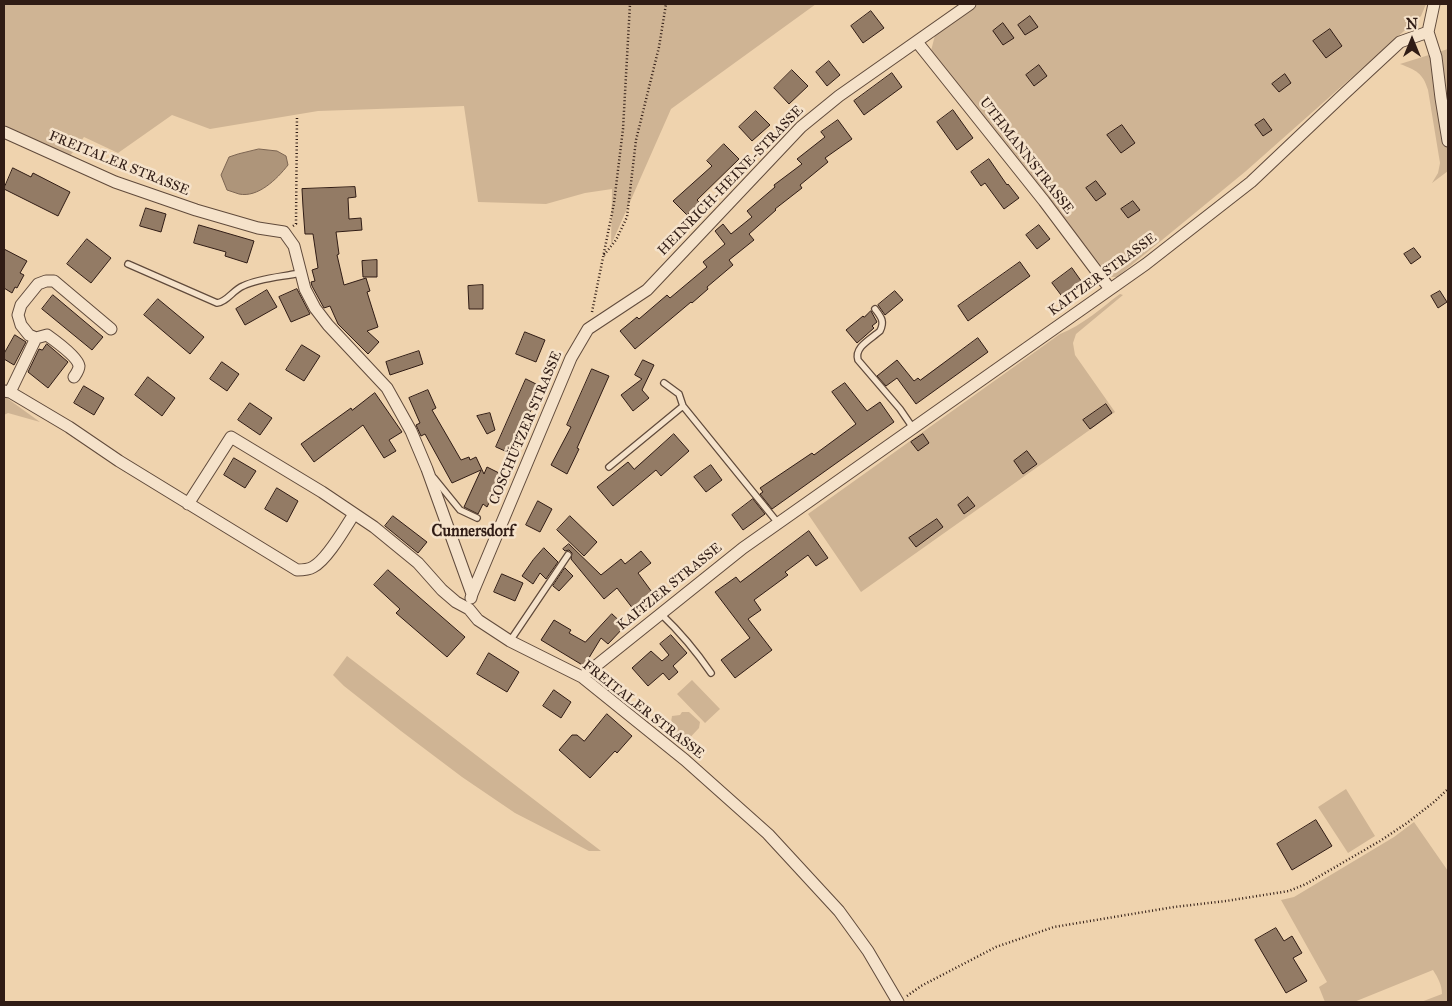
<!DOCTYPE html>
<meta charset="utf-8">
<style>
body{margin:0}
#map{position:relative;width:1452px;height:1006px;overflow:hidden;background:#efd3ae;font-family:"IM FELL Great Primer",serif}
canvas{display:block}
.frame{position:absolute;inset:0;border:5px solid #301c15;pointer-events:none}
.north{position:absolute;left:1387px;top:15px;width:50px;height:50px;-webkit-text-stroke:4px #f5e2ca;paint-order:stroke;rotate:0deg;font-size:14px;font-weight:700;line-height:20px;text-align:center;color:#301c15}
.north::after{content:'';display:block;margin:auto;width:18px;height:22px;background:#301c15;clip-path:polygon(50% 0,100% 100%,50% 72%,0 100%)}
</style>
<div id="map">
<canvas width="1452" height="1006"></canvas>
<div class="frame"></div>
<div class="north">N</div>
</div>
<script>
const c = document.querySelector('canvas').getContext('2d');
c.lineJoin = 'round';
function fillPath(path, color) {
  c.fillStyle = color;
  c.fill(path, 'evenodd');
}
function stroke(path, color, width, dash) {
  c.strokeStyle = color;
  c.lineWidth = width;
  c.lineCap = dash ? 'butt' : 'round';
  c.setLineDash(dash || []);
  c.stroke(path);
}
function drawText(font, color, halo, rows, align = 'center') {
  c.font = font + ' "IM FELL Great Primer",serif';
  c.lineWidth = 5;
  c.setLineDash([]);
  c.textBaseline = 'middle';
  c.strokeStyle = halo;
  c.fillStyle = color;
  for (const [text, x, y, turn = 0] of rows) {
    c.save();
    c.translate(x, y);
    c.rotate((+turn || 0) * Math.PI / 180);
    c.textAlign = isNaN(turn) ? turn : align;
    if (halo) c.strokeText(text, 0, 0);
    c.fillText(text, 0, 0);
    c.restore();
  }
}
const green = new Path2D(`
 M 4,4 L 816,4 L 671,109 L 611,245 L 612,189 L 585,193 L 546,204 L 478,202 L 464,106 L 318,111 L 210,129 L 172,115 L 118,153 L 84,137 L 67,160 L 4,132 Z
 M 978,4 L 1426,4 L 1421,16 L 1246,171 L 1117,277 L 1110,277 L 931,51 L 935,35 Z
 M 1448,49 L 1448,171 L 1432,183 L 1438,173 L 1440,163 L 1428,90 C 1423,73 1416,70 1400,64 Z
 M 1120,294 L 1123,295 L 1076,334 L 1073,343 L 1075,355 L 1115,412 L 861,592 L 808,514 L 1060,334 C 1083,325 1101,308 1120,294 Z
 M 4,396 L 40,422 L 8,413 L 4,415 Z
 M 347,656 L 601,851 L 589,851 L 515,813 L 462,777 L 401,731 L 344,686 L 333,675 Z
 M 692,680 L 720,709 L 705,723 L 677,694 Z
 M 682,712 L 689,712 L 700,722 L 699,728 L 684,744 L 673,735 L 676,725 L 671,722 L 672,716 L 680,715 Z
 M 1346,789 L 1375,836 L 1348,853 L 1318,807 Z
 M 1414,822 L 1448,871 L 1448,1002 L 1421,1002 L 1442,994 C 1442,985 1438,978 1433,970 L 1354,1002 L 1325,1002 L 1319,987 L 1327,982 L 1281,900 L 1294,897 L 1394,837 Z`);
const water = new Path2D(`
 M 259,149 L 277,151 L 286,156 L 288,165 C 277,179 258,198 239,194 C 235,193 231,191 227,190 L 221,175 L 229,157 L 238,154 Z`);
const building = new Path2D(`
 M 871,11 L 884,28 L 863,43 L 851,26 Z
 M 1030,16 L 1038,27 L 1025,35 L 1018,25 Z
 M 1003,23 L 1014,38 L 1003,45 L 993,31 Z
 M 1330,29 L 1342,46 L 1326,58 L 1313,41 Z
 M 829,61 L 840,75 L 827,86 L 816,72 Z
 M 1039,65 L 1047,76 L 1034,86 L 1026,75 Z
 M 792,70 L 808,86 L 789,104 L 774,88 Z
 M 892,73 L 902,87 L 864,115 L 854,101 Z
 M 1285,74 L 1291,83 L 1279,92 L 1272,84 Z
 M 953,110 L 973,138 L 957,150 L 937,122 Z
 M 756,111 L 770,125 L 752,141 L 739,127 Z
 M 1264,119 L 1272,130 L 1263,136 L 1255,125 Z
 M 838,120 L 852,139 L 825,158 L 828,162 L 800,185 L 802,188 L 775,209 L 776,210 L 749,234 L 754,240 L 729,260 L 733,265 L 707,287 L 708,289 L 692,303 L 691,302 L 635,349 L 620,331 L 637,317 L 639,319 L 667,295 L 670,298 L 707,267 L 703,262 L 725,244 L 715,231 L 723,224 L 731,234 L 752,217 L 747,211 L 775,187 L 774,185 L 802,164 L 797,159 L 825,137 L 821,132 Z
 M 1122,125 L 1135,143 L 1121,153 L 1107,135 Z
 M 724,144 L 739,159 L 697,200 L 700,203 L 687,215 L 673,201 L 712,166 L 707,161 Z
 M 989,159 L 1007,185 L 1008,184 L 1019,198 L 1004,209 L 985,183 L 981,186 L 971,172 Z
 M 13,168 L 31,177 L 33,173 L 70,192 L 58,216 L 4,189 Z
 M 1096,181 L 1106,194 L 1096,201 L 1086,188 Z
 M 355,187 L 356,197 L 348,198 L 349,219 L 361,218 L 362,230 L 336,232 L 339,254 L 337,255 L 344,285 L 366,278 L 370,291 L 367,292 L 378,327 L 367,331 L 379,342 L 368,354 L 338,324 L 330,306 L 324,308 L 312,286 L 311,282 L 315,281 L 312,270 L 318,268 L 313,234 L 305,234 L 303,207 L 302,189 Z
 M 1133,201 L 1140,210 L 1128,218 L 1121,209 Z
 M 146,208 L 166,214 L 161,232 L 140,226 Z
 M 199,225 L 254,241 L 247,263 L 225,256 L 226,252 L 194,243 Z
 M 1039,225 L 1050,239 L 1037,249 L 1026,235 Z
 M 87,239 L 111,258 L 91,283 L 67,264 Z
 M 1414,248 L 1421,257 L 1411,264 L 1404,254 Z
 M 4,249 L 27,261 L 20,273 L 24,275 L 17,288 L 15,287 L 12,293 L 4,288 Z
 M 377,260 L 377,277 L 363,277 L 362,261 Z
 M 1020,262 L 1030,276 L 968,321 L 958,306 Z
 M 1072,268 L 1084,285 L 1064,299 L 1052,283 Z
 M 483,285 L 483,309 L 469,309 L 468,286 Z
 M 297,289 L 310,314 L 291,322 L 279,297 Z
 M 267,290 L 277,307 L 245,325 L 236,309 Z
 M 895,291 L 903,300 L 885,315 L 878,305 Z
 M 1440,291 L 1447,302 L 1438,308 L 1431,296 Z
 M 53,295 L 103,337 L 92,350 L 42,309 Z
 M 158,299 L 204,337 L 190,354 L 144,315 Z
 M 871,311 L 877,322 L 872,326 L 874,328 L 857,343 L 846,330 L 863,316 L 864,317 Z
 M 525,332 L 545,340 L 536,362 L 516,354 Z
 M 15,335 L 26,342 L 14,365 L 4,359 L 4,354 Z
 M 978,338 L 988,352 L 916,404 L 897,378 L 886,386 L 877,376 L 897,360 L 914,381 L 918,378 L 920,380 Z
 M 47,344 L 68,362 L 48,388 L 28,372 L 39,349 L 42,350 Z
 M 302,345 L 320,356 L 304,381 L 286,370 Z
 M 419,351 L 423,364 L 390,375 L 386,362 Z
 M 643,360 L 654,365 L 642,390 L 649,398 L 633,411 L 621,395 L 642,379 L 635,375 Z
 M 222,362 L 239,374 L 227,391 L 210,379 Z
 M 592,369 L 609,376 L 577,448 L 579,449 L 567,474 L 551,465 L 571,427 L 567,425 Z
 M 148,377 L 175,398 L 162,416 L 135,395 Z
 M 526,379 L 542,387 L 524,425 L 526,426 L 514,455 L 496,447 Z
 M 845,383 L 867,411 L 880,402 L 894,422 L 772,509 L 760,494 L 763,492 L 760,488 L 812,453 L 814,455 L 856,424 L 832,392 Z
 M 84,386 L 104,398 L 94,415 L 74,403 Z
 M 428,390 L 436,408 L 432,410 L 461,460 L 469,457 L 470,460 L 476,457 L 484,474 L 487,467 L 503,475 L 487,507 L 483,504 L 478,514 L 464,507 L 481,470 L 452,483 L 425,434 L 421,436 L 416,425 L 420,423 L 409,398 Z
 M 375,393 L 402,432 L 389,440 L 396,451 L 384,458 L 363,425 L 314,462 L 301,444 L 351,408 L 352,410 Z
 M 250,403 L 272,418 L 260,435 L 238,420 Z
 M 1106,404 L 1112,413 L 1090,429 L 1083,420 Z
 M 490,413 L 495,430 L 487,434 L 477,416 Z
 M 674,434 L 689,451 L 661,476 L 656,470 L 613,506 L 597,487 L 628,462 L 634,469 Z
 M 923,434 L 929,443 L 918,451 L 911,442 Z
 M 1027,451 L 1037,464 L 1023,474 L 1014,461 Z
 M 234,458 L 256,471 L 245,488 L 224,475 Z
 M 711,465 L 722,480 L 706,492 L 694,477 Z
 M 277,488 L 298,501 L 287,522 L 265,509 Z
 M 968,497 L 975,506 L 964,514 L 958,505 Z
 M 753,499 L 765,514 L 743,530 L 732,515 Z
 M 538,501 L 552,509 L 540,532 L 526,525 Z
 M 393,516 L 427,542 L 418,553 L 385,526 Z
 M 570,516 L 597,542 L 584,556 L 557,530 Z
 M 937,519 L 943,527 L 916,547 L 909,538 Z
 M 809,531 L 828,558 L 816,566 L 808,555 L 785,572 L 788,575 L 754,600 L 761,610 L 748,619 L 772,650 L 735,678 L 721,660 L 750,638 L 715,592 L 736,577 L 740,582 Z
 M 569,544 L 601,575 L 621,559 L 625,564 L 641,551 L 651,563 L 638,573 L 657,599 L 637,614 L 617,588 L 604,599 L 571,559 L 572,553 L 569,550 L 565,551 L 563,549 Z
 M 544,548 L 558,562 L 546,579 L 540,573 L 533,584 L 522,576 L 533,560 Z
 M 565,568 L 573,576 L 559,591 L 553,586 Z
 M 388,570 L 465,637 L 447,657 L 396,613 L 400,609 L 374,585 Z
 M 502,574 L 523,583 L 515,601 L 494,592 Z
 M 612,614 L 625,626 L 608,644 L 601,638 L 584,666 L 541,640 L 554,620 L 571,630 L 569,633 L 585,642 Z
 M 671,635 L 687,653 L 673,666 L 678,672 L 669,680 L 663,673 L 648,686 L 632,668 L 651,651 L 662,661 L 669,655 L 660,644 Z
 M 489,653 L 519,672 L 507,692 L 477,674 Z
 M 554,690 L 571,702 L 561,718 L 543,706 Z
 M 607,714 L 632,736 L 617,753 L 615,751 L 590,778 L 559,750 L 572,735 L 577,735 L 584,741 Z
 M 1316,820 L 1332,846 L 1292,870 L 1277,844 Z
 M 1276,928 L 1284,941 L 1292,936 L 1302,953 L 1293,958 L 1307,981 L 1286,993 L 1255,940 Z`);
const path = new Path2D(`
 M 293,226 L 296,224 L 297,116
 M 604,255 L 616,240 L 627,217 L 636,140 L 659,47 L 666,4
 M 592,312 L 614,203 L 623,129 L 630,4
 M 907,996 L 921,986 L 996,947 L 1054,927 L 1174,907 L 1226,901 L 1289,891 L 1306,884 L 1380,841 L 1407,823 L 1434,802 L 1448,789`);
const lane = new Path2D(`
 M 128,264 L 217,303 C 227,302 233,290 243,286 C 260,278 281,277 300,273
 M 875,309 C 881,317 885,321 880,331 C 871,339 854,347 858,360 L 900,409 L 913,428
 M 664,383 L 679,394 L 683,406 L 778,523
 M 609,467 L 683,406
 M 434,478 L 460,510 L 477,518
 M 661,614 C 680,632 696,651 711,673
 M 510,641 L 568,555`);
const street = new Path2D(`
 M 1434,4 L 1428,32 L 1436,57 L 1441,98 L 1448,141
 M 917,42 L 1044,201 L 1110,289
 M 4,132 L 115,182 L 196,210 L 258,228 L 284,232 L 294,246 L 305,289 L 315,308 L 328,325 L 387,388 L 411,431 L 427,469 L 472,594 L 471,598
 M 36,338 L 47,335 C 54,340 78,357 79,366 C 79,370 76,374 74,377
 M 4,391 L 10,392 L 69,427 L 119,461 L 297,570 C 303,570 308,570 313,567 C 327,560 345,528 354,514
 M 10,392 L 36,338 L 29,335 L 21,325 L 18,315 L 21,305 L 38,284 L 46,281 L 54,281 L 111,329
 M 188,504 L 231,437 L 322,492 L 374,527 L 418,563 L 442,590 L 456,602 L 469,609 L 478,620 L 510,641 L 582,677 L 685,760 L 768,834 L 839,911 L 868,951 L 898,1002
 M 472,594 L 571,358 L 588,329 L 647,290 L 801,127 L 839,96 L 970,4
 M 582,677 L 743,548 L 1146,264 L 1251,182 L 1345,93 L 1400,42 L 1428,32`);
const streetNames = [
 ["UTHMANNSTRASSE",1026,156,52],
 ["FREITALER STRASSE",119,164,22],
 ["HEINRICH-HEINE-STRASSE",731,181,-46],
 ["KAITZER STRASSE",1103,275,-36],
 ["COSCHÜTZER STRASSE",526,428,-67],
 ["KAITZER STRASSE",670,587,-39],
 ["FREITALER STRASSE",643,710,38]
];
const quarterNames = [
 ["Cunnersdorf",473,532]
];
fillPath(green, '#cfb494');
fillPath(water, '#ae957a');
stroke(water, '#7c6552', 1);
fillPath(building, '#937b65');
stroke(building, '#301c15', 1);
stroke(lane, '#604a3b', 8);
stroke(street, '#604a3b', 13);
stroke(path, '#301c15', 2.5, [1, 2.5]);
stroke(lane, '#f5e2ca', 5.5);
stroke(street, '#f5e2ca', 11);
drawText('14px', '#301c15', '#f5e2ca', streetNames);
drawText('bold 16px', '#301c15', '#f5e2ca', quarterNames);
</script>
